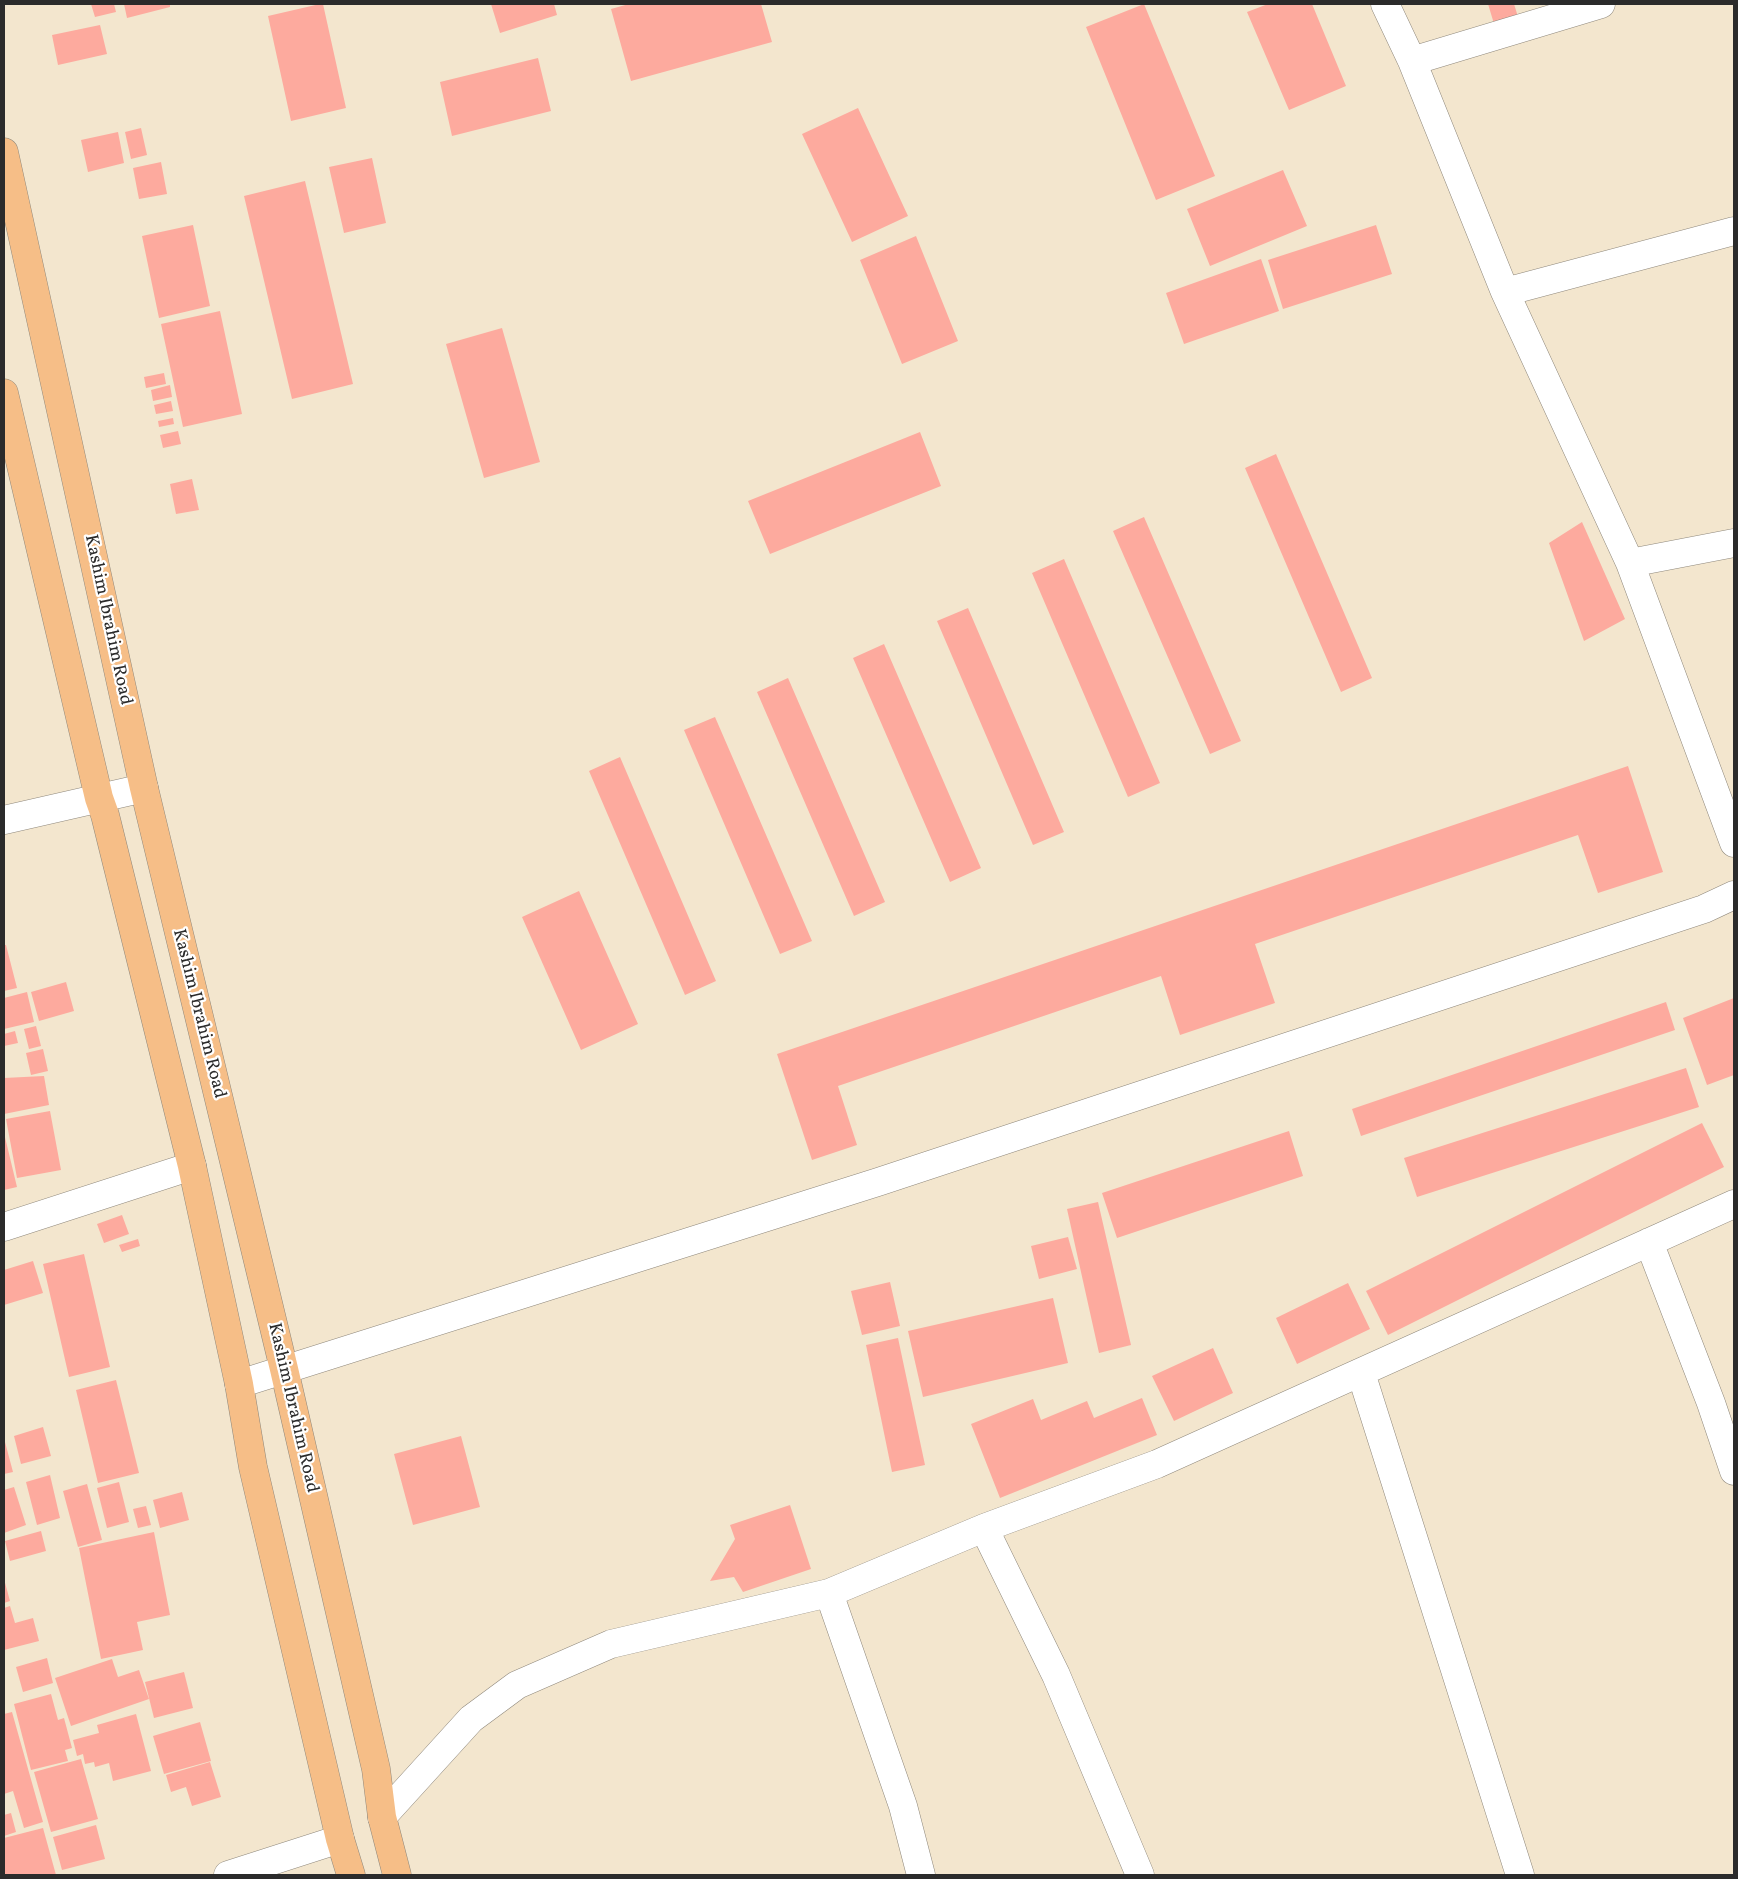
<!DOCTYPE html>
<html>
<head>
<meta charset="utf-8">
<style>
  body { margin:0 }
  #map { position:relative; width:1738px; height:1879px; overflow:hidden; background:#f3e6ce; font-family:Vollkorn,serif }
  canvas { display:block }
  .frame { position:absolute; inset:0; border:5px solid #2b2b2b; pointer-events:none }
</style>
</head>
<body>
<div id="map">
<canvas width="1738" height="1879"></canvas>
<div class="frame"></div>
</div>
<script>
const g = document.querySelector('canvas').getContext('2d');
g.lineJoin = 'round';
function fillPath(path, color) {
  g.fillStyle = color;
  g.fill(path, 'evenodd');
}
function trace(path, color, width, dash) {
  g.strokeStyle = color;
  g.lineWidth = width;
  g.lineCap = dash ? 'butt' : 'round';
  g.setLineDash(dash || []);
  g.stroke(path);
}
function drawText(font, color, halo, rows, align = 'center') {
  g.font = font + ' Vollkorn,serif';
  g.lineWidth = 4.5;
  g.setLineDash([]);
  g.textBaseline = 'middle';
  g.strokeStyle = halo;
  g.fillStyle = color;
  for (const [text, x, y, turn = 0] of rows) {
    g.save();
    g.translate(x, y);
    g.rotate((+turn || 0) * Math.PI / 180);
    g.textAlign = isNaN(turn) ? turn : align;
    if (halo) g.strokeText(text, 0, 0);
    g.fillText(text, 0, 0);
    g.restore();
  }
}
fillPath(new Path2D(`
  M 91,4 L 114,4 L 116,12 L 95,17 Z
  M 124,4 L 170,4 L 170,7 L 127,18 Z
  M 320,4 L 323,4 L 346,108 L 291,121 L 268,16 Z
  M 491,4 L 554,4 L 557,15 L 500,33 Z
  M 629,4 L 761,4 L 772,42 L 631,81 L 611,9 Z
  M 1144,4 L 1215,176 L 1156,200 L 1086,27 Z
  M 1268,4 L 1312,4 L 1346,86 L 1289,110 L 1247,12 Z
  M 1488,4 L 1514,4 L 1519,20 L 1495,27 Z
  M 100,25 L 107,54 L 58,65 L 52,35 Z
  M 538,58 L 551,111 L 452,136 L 440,82 Z
  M 858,108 L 908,216 L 852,242 L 802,134 Z
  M 141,128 L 147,155 L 131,159 L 125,132 Z
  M 118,132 L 124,163 L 88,172 L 81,140 Z
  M 372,158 L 386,223 L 344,233 L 329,167 Z
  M 161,162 L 167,194 L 139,199 L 133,168 Z
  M 1283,170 L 1307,226 L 1210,266 L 1187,209 Z
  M 305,181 L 353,384 L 292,399 L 244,196 Z
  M 193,225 L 210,306 L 159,318 L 142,236 Z
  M 1376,225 L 1392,274 L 1283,309 L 1268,260 Z
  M 916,236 L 958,341 L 902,364 L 860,260 Z
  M 1261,259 L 1279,311 L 1184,344 L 1166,293 Z
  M 220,311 L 242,414 L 183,427 L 161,324 Z
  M 502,328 L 540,462 L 484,478 L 446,344 Z
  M 164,373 L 166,384 L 146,388 L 144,377 Z
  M 170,385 L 172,397 L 153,401 L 151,390 Z
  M 171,401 L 173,411 L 156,414 L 154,405 Z
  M 173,418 L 174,424 L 159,427 L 158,421 Z
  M 178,431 L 181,444 L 163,448 L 160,435 Z
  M 920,432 L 941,486 L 770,554 L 748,501 Z
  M 1276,454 L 1372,678 L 1341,692 L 1245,468 Z
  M 192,479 L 199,510 L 176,514 L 170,484 Z
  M 1144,517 L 1241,741 L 1210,754 L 1113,531 Z
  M 1582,522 L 1625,619 L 1584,641 L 1549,543 Z
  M 1064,559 L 1160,783 L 1128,797 L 1032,573 Z
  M 968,608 L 1064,832 L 1033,845 L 937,621 Z
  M 884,644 L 981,868 L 950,882 L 853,658 Z
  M 788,678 L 885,902 L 854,916 L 757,692 Z
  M 715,717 L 812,941 L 780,954 L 684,730 Z
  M 620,757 L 716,981 L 685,995 L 589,771 Z
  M 1628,766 L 1663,872 L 1598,893 L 1578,835 L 1255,944 L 1275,1003 L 1180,1035 L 1161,976 L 838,1086 L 857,1145 L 812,1160 L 777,1054 Z
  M 579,891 L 638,1024 L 581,1050 L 522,917 Z
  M 4,945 L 6,945 L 17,988 L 4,991 Z
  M 66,982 L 74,1011 L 39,1021 L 31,992 Z
  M 27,992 L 34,1022 L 4,1029 L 4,998 Z
  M 1734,998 L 1734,1075 L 1707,1085 L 1683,1018 Z
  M 1666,1002 L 1675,1030 L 1361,1136 L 1352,1109 Z
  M 36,1026 L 41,1046 L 29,1049 L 24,1029 Z
  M 15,1031 L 18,1043 L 4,1046 L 4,1034 Z
  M 43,1049 L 48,1071 L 31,1075 L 26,1053 Z
  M 1686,1068 L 1699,1107 L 1417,1197 L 1404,1158 Z
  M 44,1076 L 49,1105 L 4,1114 L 4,1078 Z
  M 50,1111 L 61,1170 L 17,1178 L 6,1119 Z
  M 1702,1123 L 1724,1167 L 1388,1335 L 1366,1291 Z
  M 1289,1131 L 1303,1176 L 1117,1238 L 1102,1193 Z
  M 4,1133 L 17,1187 L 4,1190 Z
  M 1098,1202 L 1131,1345 L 1099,1353 L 1067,1209 Z
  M 122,1215 L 129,1234 L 104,1243 L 97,1224 Z
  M 1068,1237 L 1077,1269 L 1039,1279 L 1031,1246 Z
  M 138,1239 L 140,1246 L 122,1252 L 119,1245 Z
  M 84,1254 L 110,1367 L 69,1377 L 43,1264 Z
  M 33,1261 L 43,1293 L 4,1305 L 4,1270 Z
  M 890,1282 L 900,1326 L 862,1335 L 851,1291 Z
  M 1348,1283 L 1370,1329 L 1297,1364 L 1276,1318 Z
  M 1053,1298 L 1068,1363 L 923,1397 L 908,1331 Z
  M 898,1338 L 925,1465 L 892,1472 L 866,1345 Z
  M 1213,1348 L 1233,1393 L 1174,1421 L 1152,1376 Z
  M 116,1380 L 139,1473 L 98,1483 L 76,1390 Z
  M 1142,1398 L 1157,1435 L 1000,1498 L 971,1424 L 1033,1399 L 1041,1420 L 1087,1401 L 1094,1418 Z
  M 43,1427 L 51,1456 L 21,1464 L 14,1436 Z
  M 461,1436 L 480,1507 L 413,1525 L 394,1454 Z
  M 5,1442 L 13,1472 L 4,1474 L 4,1443 Z
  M 50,1475 L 60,1518 L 37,1525 L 26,1482 Z
  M 119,1482 L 129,1522 L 107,1528 L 97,1488 Z
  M 87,1484 L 102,1540 L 78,1547 L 63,1491 Z
  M 14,1487 L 26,1525 L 4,1533 L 4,1490 Z
  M 182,1492 L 189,1520 L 160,1528 L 153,1500 Z
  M 790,1505 L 811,1569 L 743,1592 L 734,1577 L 710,1581 L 735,1539 L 730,1525 Z
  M 146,1506 L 151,1525 L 138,1528 L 133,1509 Z
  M 41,1531 L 46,1551 L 10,1561 L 5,1541 Z
  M 154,1532 L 170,1615 L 137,1622 L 143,1650 L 101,1659 L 79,1548 Z
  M 4,1579 L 10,1601 L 4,1603 Z
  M 10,1606 L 15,1623 L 33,1618 L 39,1641 L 4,1650 L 4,1608 Z
  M 47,1658 L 53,1683 L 23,1692 L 16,1667 Z
  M 112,1659 L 118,1677 L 139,1670 L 149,1699 L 71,1726 L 55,1678 Z
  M 184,1672 L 193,1708 L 154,1718 L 145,1682 Z
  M 51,1694 L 58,1720 L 64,1718 L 72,1748 L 65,1750 L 68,1761 L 31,1770 L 14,1704 Z
  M 12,1712 L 43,1822 L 24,1828 L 13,1791 L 4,1794 L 4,1714 Z
  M 136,1714 L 151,1771 L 113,1781 L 109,1763 L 95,1767 L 94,1762 L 85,1764 L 83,1754 L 77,1756 L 73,1740 L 99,1733 L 97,1725 Z
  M 200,1722 L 211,1761 L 164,1774 L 153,1736 Z
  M 81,1759 L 98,1819 L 51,1832 L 34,1772 Z
  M 210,1762 L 221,1797 L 192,1806 L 186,1787 L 171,1792 L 166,1775 Z
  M 11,1813 L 16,1832 L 4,1836 L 4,1815 Z
  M 96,1825 L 105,1859 L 62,1870 L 53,1837 Z
  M 43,1828 L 56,1875 L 4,1875 L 4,1838 Z`), '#fdaa9e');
const minor = new Path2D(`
  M 1385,4 L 1412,61 L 1505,292 L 1630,563 L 1734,843
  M 1412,61 L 1601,4
  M 1505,292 L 1734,231
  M 1630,563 L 1734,543
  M 4,820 L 144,788
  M 4,1227 L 192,1166
  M 1649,1242 L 1711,1403 L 1734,1471
  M 1361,1373 L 1520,1875
  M 239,1384 L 878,1182 L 1704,909 L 1734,895
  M 984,1528 L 1056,1675 L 1140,1875
  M 829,1593 L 903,1806 L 921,1875
  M 382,1817 L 471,1719 L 517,1685 L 611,1644 L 829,1593 L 984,1528 L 1157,1464 L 1734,1204
  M 228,1875 L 340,1839`);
const trunk = new Path2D(`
  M 4,152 L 144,788 L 284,1369 L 376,1769 L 382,1817 L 397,1875
  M 4,393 L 99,798 L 105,815 L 192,1166 L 239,1384 L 253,1467 L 340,1839 L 351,1875`);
trace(minor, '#8f887c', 29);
trace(trunk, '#8f887c', 29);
trace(minor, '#fff', 28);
trace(trunk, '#f6be87', 28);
drawText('18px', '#2b2b2b', '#fff', [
  ["Kashim Ibrahim Road",107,620,78],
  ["Kashim Ibrahim Road",198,1014,76],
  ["Kashim Ibrahim Road",292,1408,77]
]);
</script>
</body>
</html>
